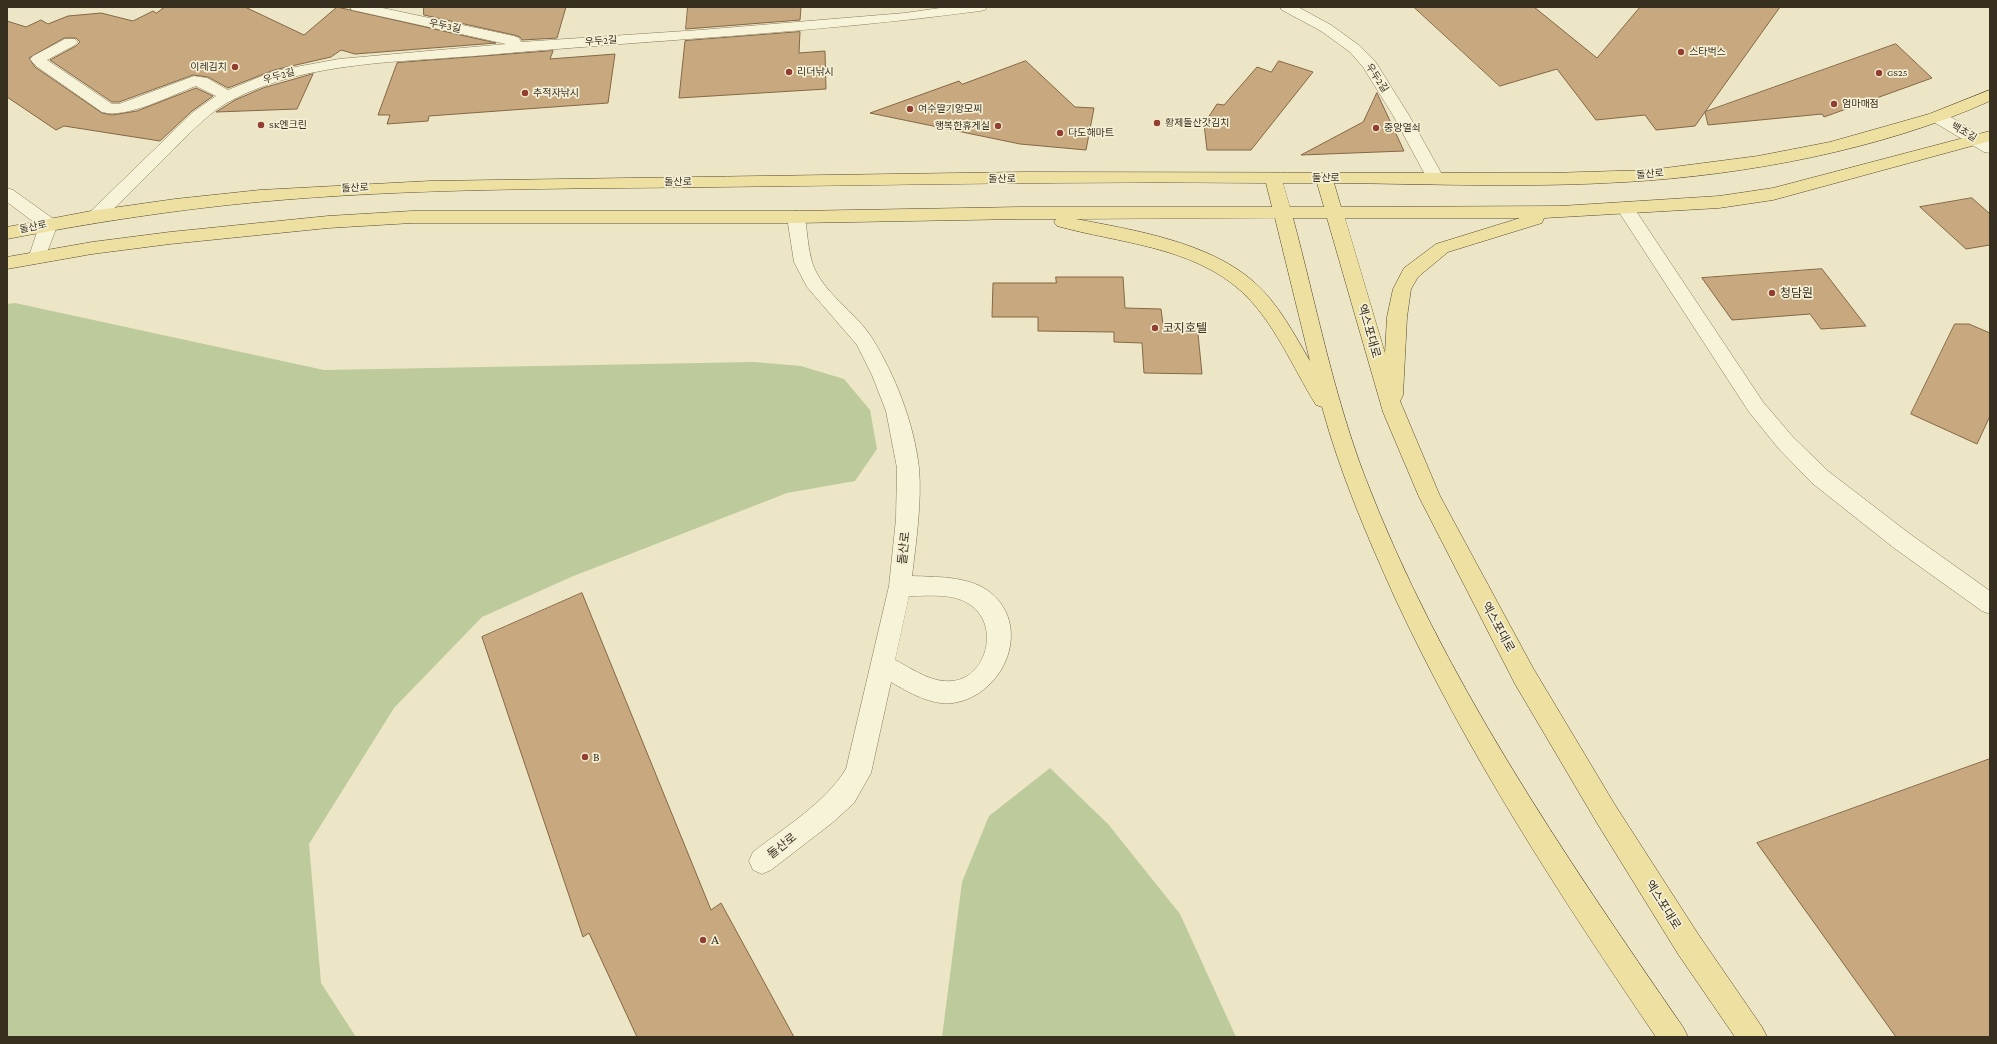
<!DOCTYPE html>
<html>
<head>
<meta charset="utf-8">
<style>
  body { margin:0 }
  #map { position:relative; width:1997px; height:1044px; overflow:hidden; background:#ece6c6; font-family:"Crimson Pro",serif }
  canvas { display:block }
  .frame { position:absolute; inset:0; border:8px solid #372f20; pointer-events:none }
</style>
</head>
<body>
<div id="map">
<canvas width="1997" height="1044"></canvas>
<div class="frame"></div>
</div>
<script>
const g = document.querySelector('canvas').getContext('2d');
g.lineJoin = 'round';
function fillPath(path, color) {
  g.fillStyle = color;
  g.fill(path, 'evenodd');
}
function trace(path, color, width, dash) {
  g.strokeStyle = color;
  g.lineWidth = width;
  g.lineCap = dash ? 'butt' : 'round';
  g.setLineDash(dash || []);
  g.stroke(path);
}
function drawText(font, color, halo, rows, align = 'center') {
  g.font = font + ' "Crimson Pro","Noto Sans KR",serif';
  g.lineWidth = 3.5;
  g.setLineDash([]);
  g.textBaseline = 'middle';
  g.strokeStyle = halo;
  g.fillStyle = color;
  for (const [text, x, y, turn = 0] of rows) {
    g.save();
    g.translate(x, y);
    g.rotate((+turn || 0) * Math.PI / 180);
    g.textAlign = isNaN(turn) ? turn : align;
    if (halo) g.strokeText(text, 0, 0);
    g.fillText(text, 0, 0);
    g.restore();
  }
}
fillPath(new Path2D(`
  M 15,303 L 324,370 L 754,362 L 801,366 L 844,379 L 870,410 L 877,449 L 855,481 L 787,493 L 571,577 L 482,617 L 394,708 L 309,844 L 321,983 L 356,1037 L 7,1037 L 7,304 Z
  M 1050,768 L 1108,824 L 1180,914 L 1236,1037 L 942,1037 L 962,882 L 989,816 Z`), '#bdca9b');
const building = new Path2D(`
  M 165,7 L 245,7 L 304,35 L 337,7 L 496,43 L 355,54 L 341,50 L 331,57 L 274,70 L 228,88 L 208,77 L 193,75 L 119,102 L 112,102 L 50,60 L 76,46 L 80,42 L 76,38 L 64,38 L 29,58 L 35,67 L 102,113 L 112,115 L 137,111 L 196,88 L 213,96 L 192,111 L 160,141 L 64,126 L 56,130 L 7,97 L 7,21 L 26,27 L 41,20 L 48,24 L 68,16 L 101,13 L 133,21 L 153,11 L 156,13 Z
  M 424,7 L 566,7 L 557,38 L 522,40 L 520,37 L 514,35 L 424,15 Z
  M 688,7 L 801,7 L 800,20 L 686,29 Z
  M 1414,7 L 1534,7 L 1597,58 L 1640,7 L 1780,7 L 1695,126 L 1656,130 L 1645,115 L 1596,120 L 1557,69 L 1500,86 Z
  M 800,32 L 799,53 L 825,51 L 826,89 L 679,98 L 685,41 Z
  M 1896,44 L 1932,78 L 1824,117 L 1822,114 L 1708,125 L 1705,112 Z
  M 553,51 L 550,59 L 615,54 L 608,103 L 429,116 L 428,121 L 387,124 L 390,115 L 378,115 L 397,63 Z
  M 1026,61 L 1075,107 L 1094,108 L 1086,150 L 1020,144 L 870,113 L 959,81 L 962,84 Z
  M 1279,61 L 1313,72 L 1251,150 L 1207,150 L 1204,124 L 1217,104 L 1224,105 L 1257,67 L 1271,72 Z
  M 313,74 L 297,109 L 216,112 L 235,100 L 263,88 Z
  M 1377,93 L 1404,151 L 1301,155 L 1363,122 Z
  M 1972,198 L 1990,214 L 1990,245 L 1966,249 L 1920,207 Z
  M 1822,269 L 1866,326 L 1821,329 L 1810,314 L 1732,320 L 1702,278 Z
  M 1056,277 L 1123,277 L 1125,308 L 1161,309 L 1163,324 L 1197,324 L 1202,374 L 1144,373 L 1142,343 L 1114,342 L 1114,332 L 1038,331 L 1038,317 L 992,317 L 993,283 L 1056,283 Z
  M 1955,324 L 1969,324 L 1990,333 L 1990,416 L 1977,444 L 1911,414 Z
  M 582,593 L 711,910 L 721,903 L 794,1037 L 637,1037 L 589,933 L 583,937 L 482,637 Z
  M 1990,759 L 1990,1037 L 1896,1037 L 1757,843 Z`);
fillPath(building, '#c8a87e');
trace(building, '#846744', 1);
const minor = new Path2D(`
  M 350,7 L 378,7 L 514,36 L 519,38 L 521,42 L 700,30 L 905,13 L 947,7 L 987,7 L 985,10 L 980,11 C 816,33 651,40 486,55 C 404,62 308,61 234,99 C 210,111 192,131 173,150 C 150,173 127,196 103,219 L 97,221 L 91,219 L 88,215 L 91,211 L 193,112 L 216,96 L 196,86 C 172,95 127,119 102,112 L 36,66 L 30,59 L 33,56 L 65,39 L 75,39 L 78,42 L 75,45 L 47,60 L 112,104 L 119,104 L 194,76 L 207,78 L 228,90 L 274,71 L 339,59 L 506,44 L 357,11 L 352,10 Z
  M 1280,7 L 1298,7 L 1331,25 L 1360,46 L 1375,61 L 1410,117 L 1444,178 L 1441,182 L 1435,183 L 1429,182 L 1394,117 L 1363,67 L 1350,52 L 1321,31 L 1282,10 Z
  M 1938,112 L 1944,113 L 1990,141 L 1990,153 L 1984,152 L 1932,121 L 1930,117 L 1932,113 Z
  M 7,188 L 13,190 L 55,220 L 58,224 L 44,260 L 38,262 L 32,260 L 29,256 L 39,226 L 7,202 Z
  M 1626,203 L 1632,205 L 1763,402 L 1793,437 L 1828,471 L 1910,534 L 1990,591 L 1990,614 L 1982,611 L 1894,548 L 1812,483 L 1779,449 L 1749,412 L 1617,209 L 1620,205 Z
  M 796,211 L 802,213 L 805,217 C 807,231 808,248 812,262 C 822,293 855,311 872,338 C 895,375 914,423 919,468 C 922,501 916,543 912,576 C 936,577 966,576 987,590 C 1034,623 1006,695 953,703 C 932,706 908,692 891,682 L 871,773 L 854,803 L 832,823 L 771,870 L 762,874 L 753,870 L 749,861 L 753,852 C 785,827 824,804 846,769 L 889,586 L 896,519 L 897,468 L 886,411 L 872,375 L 857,345 L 807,287 L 794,262 L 787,217 L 790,213 ZM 909,596 C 928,596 953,593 969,604 C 1001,624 987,678 952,681 C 931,683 913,669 895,660 Z`);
const major = new Path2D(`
  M 1990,90 L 1990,101 C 1881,150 1745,175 1626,182 C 1529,188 1431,184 1334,183 L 1341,207 L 1561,206 L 1719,196 L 1773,188 L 1990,131 L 1990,141 L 1773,200 L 1719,208 L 1544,218 L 1542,223 L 1448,252 L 1418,277 L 1411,289 L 1407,317 L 1403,395 L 1400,401 L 1440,496 L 1533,668 L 1615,805 L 1698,934 L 1762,1027 L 1767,1037 L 1735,1037 L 1678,954 L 1597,823 L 1515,684 L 1419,497 L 1383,412 L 1327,218 L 1293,218 C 1316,304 1333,393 1365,477 C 1441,675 1563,853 1683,1027 L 1688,1037 L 1656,1037 C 1560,896 1467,753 1395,598 C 1367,536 1340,473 1322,407 L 1316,405 C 1293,368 1274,321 1241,291 C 1191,246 1118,243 1057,226 L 1054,222 L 1056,219 L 1021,219 L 796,223 L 412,223 L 328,228 L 170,244 L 92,254 L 7,269 L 7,257 L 92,242 L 170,232 L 328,216 L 412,211 L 796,211 L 1021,207 L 1272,207 L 1266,183 C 1082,181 898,185 714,187 C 562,189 409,188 258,202 C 173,210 90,223 7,239 L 7,227 L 91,211 L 175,199 L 260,190 L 430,181 L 1025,172 L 1550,173 L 1650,170 L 1758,156 L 1830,142 L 1929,114 ZM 1283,183 L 1317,183 L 1324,207 L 1290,207 ZM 1275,218 L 1310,361 C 1294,334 1278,303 1254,282 C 1209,242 1134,230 1076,219 ZM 1345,218 L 1520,218 L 1436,244 L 1404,268 L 1393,289 L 1387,317 L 1385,353 Z`);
trace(minor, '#86795d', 1);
trace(major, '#554731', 1);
fillPath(minor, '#f7f3d9');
fillPath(major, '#ede0a0');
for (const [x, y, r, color] of [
  [1681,52,4,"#923e30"],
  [235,67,4,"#923e30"],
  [789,72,4,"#923e30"],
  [1879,73,4,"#923e30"],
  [525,93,4,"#923e30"],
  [1834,104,4,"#923e30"],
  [910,109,4,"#923e30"],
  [1157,123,4,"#923e30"],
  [261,125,4,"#923e30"],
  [998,126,4,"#923e30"],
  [1376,128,4,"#923e30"],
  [1060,133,4,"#923e30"],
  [1772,293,4,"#923e30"],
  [1155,328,4,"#923e30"],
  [585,757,4,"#923e30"],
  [703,940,4,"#923e30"]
]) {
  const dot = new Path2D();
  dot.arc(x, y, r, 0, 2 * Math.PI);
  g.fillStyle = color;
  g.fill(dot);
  trace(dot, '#f4efd5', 1.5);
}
drawText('10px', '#372f20', '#f4efd5', [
  ["우두3길",445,26,12],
  ["우두2길",601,41,-4],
  ["우두2길",279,76,-16],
  ["우두2길",1377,78,56],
  ["백초길",1964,132,30],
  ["돌산로",1650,174,-5],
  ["돌산로",1326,178],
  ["돌산로",1002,179,-1],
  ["돌산로",678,182,-1],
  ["돌산로",355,188,-3],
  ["돌산로",33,227,-12]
]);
drawText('10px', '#372f20', '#f4efd5', [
  ["스타벅스",1689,52],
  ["이레김치",227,67,"right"],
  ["리더낚시",797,72],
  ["GS25",1887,73],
  ["추적자낚시",533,93],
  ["엄마매점",1842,104],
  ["여수딸기앙모찌",918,109],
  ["황제돌산갓김치",1165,123],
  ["SK엔크린",269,125],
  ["행복한휴게실",990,126,"right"],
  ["중앙열쇠",1384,128],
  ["다도해마트",1068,133]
], 'left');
drawText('12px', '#372f20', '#f4efd5', [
  ["청담원",1780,293],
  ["코지호텔",1163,328],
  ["B",593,757]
], 'left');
drawText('12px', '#372f20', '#f4efd5', [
  ["엑스포대로",1369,331,74],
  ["돌산로",904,548,-84],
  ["엑스포대로",1498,627,61],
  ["돌산로",782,846,-38],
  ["엑스포대로",1663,905,58]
]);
drawText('14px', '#372f20', '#f4efd5', [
  ["A",711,940]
], 'left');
</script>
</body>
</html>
